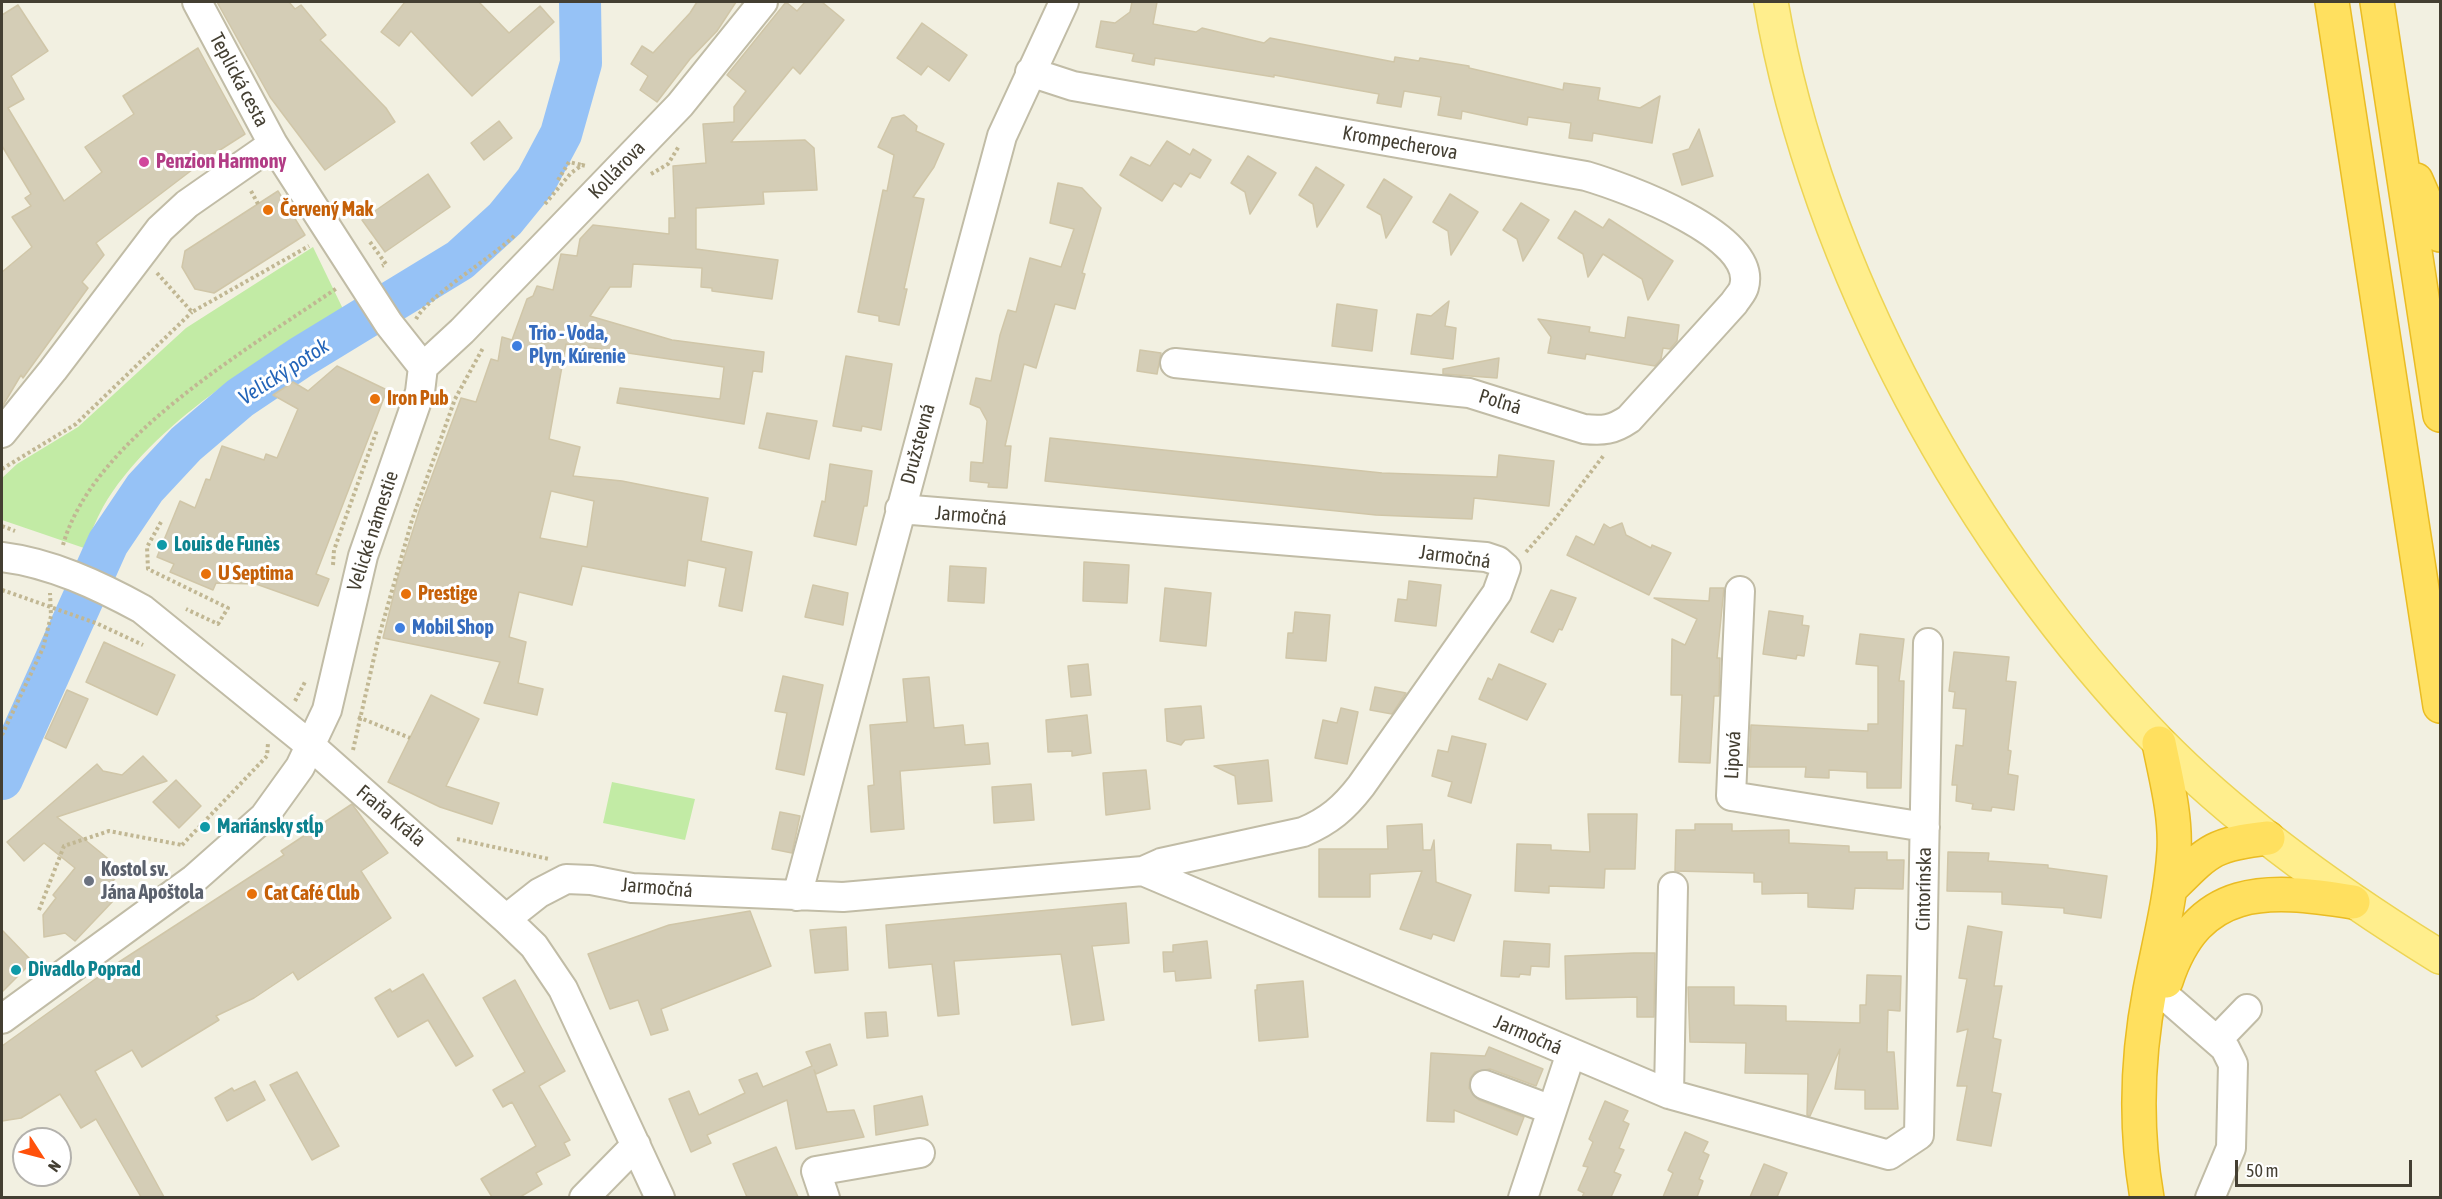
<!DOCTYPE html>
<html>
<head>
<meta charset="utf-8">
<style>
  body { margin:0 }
  #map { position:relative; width:2442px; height:1199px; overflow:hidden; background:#f2f0e1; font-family:"Asap Condensed",sans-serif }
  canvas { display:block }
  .frame { position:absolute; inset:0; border:3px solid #443f32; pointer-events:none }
  .north { position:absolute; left:12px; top:1127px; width:60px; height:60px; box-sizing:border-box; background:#fff; border:2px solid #b4b2ad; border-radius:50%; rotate:126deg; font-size:16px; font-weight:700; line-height:24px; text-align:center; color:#443f32 }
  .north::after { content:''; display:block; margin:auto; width:21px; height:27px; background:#ff510b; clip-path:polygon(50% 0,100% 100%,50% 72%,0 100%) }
  .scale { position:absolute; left:2235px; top:1160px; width:177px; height:27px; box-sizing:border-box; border:3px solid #443f32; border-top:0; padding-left:8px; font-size:18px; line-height:21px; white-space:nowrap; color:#443f32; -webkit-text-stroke:4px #fff; paint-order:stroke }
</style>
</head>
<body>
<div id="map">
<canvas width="2442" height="1199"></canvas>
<div class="frame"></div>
<div class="north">N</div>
<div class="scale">50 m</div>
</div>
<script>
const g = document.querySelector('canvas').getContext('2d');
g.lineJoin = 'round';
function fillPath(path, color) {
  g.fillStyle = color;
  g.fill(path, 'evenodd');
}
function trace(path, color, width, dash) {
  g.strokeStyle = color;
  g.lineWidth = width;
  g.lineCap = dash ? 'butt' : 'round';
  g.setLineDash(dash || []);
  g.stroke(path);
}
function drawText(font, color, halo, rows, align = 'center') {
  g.font = font + ' "Asap Condensed",sans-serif';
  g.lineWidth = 6;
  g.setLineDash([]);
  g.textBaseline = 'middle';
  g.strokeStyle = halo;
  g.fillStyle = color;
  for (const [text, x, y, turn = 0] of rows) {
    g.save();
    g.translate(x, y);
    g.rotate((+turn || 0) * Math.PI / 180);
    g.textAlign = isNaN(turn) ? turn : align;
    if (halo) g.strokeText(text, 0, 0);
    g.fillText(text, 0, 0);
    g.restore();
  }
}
fillPath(new Path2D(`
  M 313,247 L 343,309 C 262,358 152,423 103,507 C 96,520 90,535 84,548 L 2,520 L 2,478 L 17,464 L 78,427 L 186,328 Z
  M 612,782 L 695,799 L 685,840 L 603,823 Z`), '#c2eba5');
trace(new Path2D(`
  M 2,779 L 108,543 L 145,488 L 186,444 L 240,398 L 301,357 L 460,260 L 505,219 L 536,181 L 561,134 L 581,63 L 580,2`), '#96c2f6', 42);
const building = new Path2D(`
  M 217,2 L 289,2 L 295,9 L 301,5 L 326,35 L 320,40 L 386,108 L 395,122 L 325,170 L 270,97 Z
  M 405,2 L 479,2 L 509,33 L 540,6 L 554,22 L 472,96 L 411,31 L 399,46 L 381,32 Z
  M 697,2 L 736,2 L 717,31 L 690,59 L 657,102 L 640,90 L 648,76 L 631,64 L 642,46 L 653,53 L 690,13 Z
  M 786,2 L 797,11 L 805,2 L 822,2 L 844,20 L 800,74 L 793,67 L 731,142 L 805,140 L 814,148 L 817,190 L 763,192 L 764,204 L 696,208 L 696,249 L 778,260 L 772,299 L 712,291 L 712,288 L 701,287 L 702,268 L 633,264 L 631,287 L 610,287 L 590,316 L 672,340 L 764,352 L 762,372 L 753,371 L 744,424 L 617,403 L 620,388 L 720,399 L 724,367 L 566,344 L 549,439 L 580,447 L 573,476 L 622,481 L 708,498 L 701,541 L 752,552 L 742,611 L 719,606 L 726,568 L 688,560 L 685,586 L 582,566 L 572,605 L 519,592 L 509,637 L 526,642 L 518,683 L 543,689 L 537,715 L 484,703 L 500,662 L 383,638 L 398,577 L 420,508 L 461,398 L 476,402 L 491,359 L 498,361 L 502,337 L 512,340 L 527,299 L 533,296 L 537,286 L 553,290 L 561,254 L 577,256 L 580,239 L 593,225 L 669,234 L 669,218 L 675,218 L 673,166 L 706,163 L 703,124 L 734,122 L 734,107 L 746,91 L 727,75 ZM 551,491 L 594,501 L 587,547 L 540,538 Z
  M 1132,2 L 1157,2 L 1153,24 L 1196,32 L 1202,28 L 1264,43 L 1270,38 L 1394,62 L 1395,57 L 1419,61 L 1420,58 L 1469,66 L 1469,68 L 1563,90 L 1564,83 L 1600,88 L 1598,100 L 1640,108 L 1660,96 L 1652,143 L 1593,133 L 1592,141 L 1569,138 L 1571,123 L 1528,117 L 1527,125 L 1462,111 L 1461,119 L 1438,115 L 1441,97 L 1404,91 L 1401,107 L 1377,103 L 1379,94 L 1274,75 L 1274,77 L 1155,58 L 1154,65 L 1132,61 L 1134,54 L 1096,47 L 1101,21 L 1115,23 L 1130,12 Z
  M 18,5 L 48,51 L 11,76 L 24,99 L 8,108 L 64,201 L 102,172 L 85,147 L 134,114 L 123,96 L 198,48 L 245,134 L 209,157 L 96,243 L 104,255 L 82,282 L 88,288 L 23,378 L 21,375 L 2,407 L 2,272 L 32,247 L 12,217 L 31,206 L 25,198 L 31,194 L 2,146 L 2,15 Z
  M 922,23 L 967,55 L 949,81 L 928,66 L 921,75 L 897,58 Z
  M 904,115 L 917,126 L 916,131 L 944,144 L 934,167 L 913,197 L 924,199 L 904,289 L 907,289 L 899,325 L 879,321 L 879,316 L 858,312 L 883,190 L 887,191 L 894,155 L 878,147 L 892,118 Z
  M 499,121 L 512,138 L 484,160 L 471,143 Z
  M 1699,129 L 1713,176 L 1682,185 L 1673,154 L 1689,149 Z
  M 1167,141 L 1190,155 L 1193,149 L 1211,160 L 1200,178 L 1190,173 L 1181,187 L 1174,183 L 1162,201 L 1120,175 L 1131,157 L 1150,166 Z
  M 1248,156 L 1276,173 L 1250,214 L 1245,192 L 1231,183 Z
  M 1316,167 L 1344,185 L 1317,227 L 1313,204 L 1299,195 Z
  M 428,174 L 450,207 L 385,252 L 362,220 Z
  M 1384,179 L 1412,197 L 1386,238 L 1381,215 L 1367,207 Z
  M 1058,183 L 1082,188 L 1101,208 L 1082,273 L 1085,274 L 1075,309 L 1055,304 L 1036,368 L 1024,364 L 1005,446 L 1011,446 L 1007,488 L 988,487 L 989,483 L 970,481 L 971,462 L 983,463 L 987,421 L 980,408 L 970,404 L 976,378 L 991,381 L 1000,335 L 1008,310 L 1016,312 L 1030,258 L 1061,267 L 1074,229 L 1050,223 Z
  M 278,191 L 305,235 L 214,293 L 195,289 L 182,267 L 185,251 Z
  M 1450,194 L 1478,212 L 1451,255 L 1448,231 L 1433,222 Z
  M 1521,203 L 1549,220 L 1523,261 L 1517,239 L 1503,230 Z
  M 1575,211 L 1603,228 L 1609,219 L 1673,261 L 1648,300 L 1642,279 L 1603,254 L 1588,277 L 1583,254 L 1558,238 Z
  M 1449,301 L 1445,326 L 1456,328 L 1453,359 L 1411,354 L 1417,314 L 1431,316 Z
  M 1337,304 L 1377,310 L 1372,351 L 1332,346 Z
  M 1628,317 L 1679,325 L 1677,341 L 1670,349 L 1663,348 L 1661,359 L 1655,366 L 1586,354 L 1585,359 L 1548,353 L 1551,337 L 1538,319 L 1590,327 L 1589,332 L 1625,338 Z
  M 1140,350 L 1161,353 L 1157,374 L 1137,371 Z
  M 846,356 L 892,364 L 881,430 L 862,426 L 861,431 L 833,426 Z
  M 1499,358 L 1497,378 L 1443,374 L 1443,369 Z
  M 337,366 L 387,390 L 316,574 L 329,579 L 318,606 L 256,584 L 216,583 L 213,590 L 170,572 L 174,564 L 157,557 L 180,501 L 195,508 L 206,479 L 210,480 L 222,446 L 264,460 L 266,454 L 277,458 L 298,409 L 273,395 L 293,382 L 308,391 Z
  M 767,413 L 817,421 L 809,459 L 759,448 Z
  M 1050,438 L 1382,473 L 1497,477 L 1499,455 L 1554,461 L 1549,506 L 1474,498 L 1472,519 L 1376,515 L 1045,481 Z
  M 830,464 L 872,471 L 867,506 L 864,506 L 856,545 L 814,536 L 822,501 L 825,502 Z
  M 1622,523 L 1626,535 L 1651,548 L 1652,545 L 1671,553 L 1649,595 L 1567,555 L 1576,536 L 1594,545 L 1604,524 L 1610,528 Z
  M 1084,562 L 1129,565 L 1127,603 L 1083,601 Z
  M 950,566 L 986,568 L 984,603 L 948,601 Z
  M 1409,581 L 1441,585 L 1436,626 L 1395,621 L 1398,599 L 1407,600 Z
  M 813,585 L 848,593 L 843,625 L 805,617 Z
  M 1165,588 L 1211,593 L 1206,646 L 1160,641 Z
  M 1710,588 L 1724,588 L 1717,658 L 1720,658 L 1719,696 L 1714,696 L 1710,763 L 1679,762 L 1682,695 L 1671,695 L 1672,639 L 1685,645 L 1697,619 L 1654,598 L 1709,601 Z
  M 1551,590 L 1576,598 L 1562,630 L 1559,629 L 1553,642 L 1531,632 Z
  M 1769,611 L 1803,616 L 1802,625 L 1809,626 L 1804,656 L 1797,655 L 1796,659 L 1763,654 Z
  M 1295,612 L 1330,615 L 1326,661 L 1286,658 L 1288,633 L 1293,633 Z
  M 1860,634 L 1904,639 L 1899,681 L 1904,681 L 1901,788 L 1867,788 L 1867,772 L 1829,770 L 1829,778 L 1805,777 L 1806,767 L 1749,767 L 1751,725 L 1868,731 L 1868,724 L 1878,724 L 1878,666 L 1856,664 Z
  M 104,642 L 175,675 L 157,715 L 86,682 Z
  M 1954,652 L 2009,657 L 2006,681 L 2016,682 L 2008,750 L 2011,751 L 2008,774 L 2018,776 L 2014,810 L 1992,807 L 1991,811 L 1972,809 L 1973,804 L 1956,801 L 1957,785 L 1952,785 L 1956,745 L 1963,746 L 1966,709 L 1953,708 L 1955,692 L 1949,691 Z
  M 1088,664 L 1091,695 L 1071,697 L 1068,666 Z
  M 1499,664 L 1546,684 L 1527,720 L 1479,699 L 1488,678 L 1492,680 Z
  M 783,676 L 823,685 L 804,775 L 776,769 L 787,713 L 775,711 Z
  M 929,677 L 934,728 L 963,725 L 965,745 L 988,743 L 990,764 L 900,771 L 904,829 L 871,832 L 868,786 L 874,785 L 870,725 L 907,722 L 903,679 Z
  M 1375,687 L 1406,693 L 1392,714 L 1370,710 Z
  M 67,690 L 88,699 L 66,748 L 45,738 Z
  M 431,695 L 479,719 L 446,786 L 499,803 L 492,824 L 440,807 L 388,782 Z
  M 1201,706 L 1204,738 L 1185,740 L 1181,745 L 1167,741 L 1165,709 Z
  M 1341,708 L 1358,712 L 1347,764 L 1315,758 L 1323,720 L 1337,723 Z
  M 1087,715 L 1091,753 L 1072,756 L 1072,751 L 1048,752 L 1046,720 Z
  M 1452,736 L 1486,744 L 1471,803 L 1448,796 L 1452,782 L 1432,776 L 1438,750 L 1448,752 Z
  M 143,756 L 167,781 L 57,817 L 122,870 L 104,892 L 114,900 L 75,941 L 65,933 L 44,937 L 43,915 L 56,898 L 53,895 L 75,868 L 44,843 L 24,861 L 7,842 L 97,764 L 103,771 L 122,775 Z
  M 1268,760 L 1272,801 L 1238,804 L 1235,776 L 1214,766 Z
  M 1146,770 L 1150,809 L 1106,815 L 1103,773 Z
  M 176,780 L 201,806 L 179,828 L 153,802 Z
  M 1031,784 L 1034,820 L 994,823 L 992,787 Z
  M 352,804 L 388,853 L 361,871 L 391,918 L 298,980 L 293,972 L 254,998 L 216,1016 L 219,1020 L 142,1067 L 132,1050 L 95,1071 L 164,1197 L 141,1197 L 96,1119 L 81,1128 L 60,1094 L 21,1118 L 2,1121 L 2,1046 L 119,962 L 284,855 L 281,851 Z
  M 780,812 L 800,816 L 792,853 L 772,849 Z
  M 1588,814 L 1637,814 L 1635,869 L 1605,869 L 1604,888 L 1549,886 L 1549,893 L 1515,891 L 1517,844 L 1551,845 L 1551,850 L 1590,852 Z
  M 1422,824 L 1423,850 L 1431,850 L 1434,840 L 1436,882 L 1471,895 L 1454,941 L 1433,934 L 1431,939 L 1400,929 L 1422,871 L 1370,874 L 1370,897 L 1319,897 L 1319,849 L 1388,849 L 1387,826 Z
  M 1695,824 L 1732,824 L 1732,831 L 1789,830 L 1789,843 L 1849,846 L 1849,852 L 1887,852 L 1887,860 L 1904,860 L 1903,889 L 1855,888 L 1853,909 L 1808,907 L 1808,893 L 1762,894 L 1762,882 L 1754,882 L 1754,873 L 1675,871 L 1676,830 L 1695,830 Z
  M 1948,852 L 1989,853 L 1988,861 L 2048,865 L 2048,868 L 2107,876 L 2101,918 L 2064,913 L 2064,908 L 2002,904 L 2002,892 L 1947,891 Z
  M 1126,903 L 1129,943 L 1092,946 L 1104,1020 L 1072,1025 L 1061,954 L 954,961 L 959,1014 L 938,1016 L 932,964 L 889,968 L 886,925 Z
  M 750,911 L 771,966 L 661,1009 L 668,1030 L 651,1035 L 638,1000 L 610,1009 L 588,954 L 669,925 Z
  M 1968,926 L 2002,932 L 1994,986 L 2002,986 L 1993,1038 L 2001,1040 L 1992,1092 L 2001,1094 L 1991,1146 L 1957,1140 L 1967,1086 L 1957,1086 L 1968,1029 L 1957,1032 L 1967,979 L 1959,978 Z
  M 846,927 L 848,970 L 815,973 L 810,930 Z
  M 2,930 L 29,958 L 29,965 L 2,992 Z
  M 1207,941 L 1211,978 L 1176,981 L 1175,971 L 1164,972 L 1163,952 L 1173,952 L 1173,945 Z
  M 1504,941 L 1550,944 L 1549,967 L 1531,966 L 1530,975 L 1520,974 L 1519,977 L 1501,976 Z
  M 1634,953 L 1655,953 L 1654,1017 L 1637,1017 L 1637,997 L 1566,999 L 1565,956 Z
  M 423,974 L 473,1056 L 456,1066 L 428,1020 L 398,1037 L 375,998 L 390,989 L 392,992 Z
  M 1867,975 L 1901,976 L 1900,1011 L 1888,1010 L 1887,1052 L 1894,1052 L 1898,1109 L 1865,1109 L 1865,1090 L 1835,1089 L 1840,1049 L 1810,1116 L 1807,1115 L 1808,1074 L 1745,1073 L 1746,1043 L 1690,1042 L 1688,987 L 1734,987 L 1734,1005 L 1786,1006 L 1786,1021 L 1860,1023 L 1860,1005 L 1866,1005 Z
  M 515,980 L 565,1071 L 539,1086 L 570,1140 L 564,1143 L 570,1155 L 536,1173 L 542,1184 L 520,1197 L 492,1197 L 481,1179 L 536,1146 L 512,1102 L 503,1107 L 493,1090 L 525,1072 L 483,998 Z
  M 1303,981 L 1308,1037 L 1259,1041 L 1255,990 L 1257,990 L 1257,985 Z
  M 886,1012 L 888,1036 L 867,1038 L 865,1013 Z
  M 830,1044 L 837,1065 L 816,1074 L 814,1070 L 827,1112 L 854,1110 L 864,1137 L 796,1149 L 787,1100 L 707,1135 L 711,1143 L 691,1152 L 669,1099 L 689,1091 L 699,1115 L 745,1093 L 739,1080 L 757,1073 L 763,1087 L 812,1066 L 806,1052 Z
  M 1489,1047 L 1543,1069 L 1536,1086 L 1490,1069 L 1475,1072 L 1470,1079 L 1469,1088 L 1479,1100 L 1524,1117 L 1517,1135 L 1454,1110 L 1454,1122 L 1427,1121 L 1431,1053 L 1485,1056 Z
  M 297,1072 L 339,1146 L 312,1160 L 270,1085 Z
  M 255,1081 L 265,1100 L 227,1121 L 215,1098 L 232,1088 L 234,1091 Z
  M 922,1096 L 928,1125 L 876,1135 L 874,1106 Z
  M 1605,1101 L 1628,1111 L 1623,1121 L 1629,1124 L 1619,1148 L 1624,1150 L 1614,1172 L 1621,1175 L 1611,1197 L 1582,1197 L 1584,1193 L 1578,1190 L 1588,1167 L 1583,1166 L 1593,1142 L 1589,1139 Z
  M 1685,1132 L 1708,1142 L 1703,1152 L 1709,1155 L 1699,1179 L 1703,1181 L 1697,1197 L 1663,1197 L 1673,1173 L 1668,1170 Z
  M 776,1147 L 798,1197 L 747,1197 L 733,1164 Z
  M 1764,1164 L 1787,1173 L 1777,1197 L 1750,1197 Z`);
fillPath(building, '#d4cdb6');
trace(building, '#d0c6a8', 1.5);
const minor = new Path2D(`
  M 197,2 L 273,144 L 389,324 L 423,367
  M 1030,72 L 1073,86 L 1586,176 C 1623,187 1759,235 1744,287 C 1743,292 1737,298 1734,303 L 1629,419 C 1613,430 1603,431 1584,429 L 1469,393 L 1175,363
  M 2,433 L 53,370 L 160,229 L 187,204 L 273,144
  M 2,557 C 51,563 98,585 142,609 L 311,746 L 506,919 L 534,946 L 563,989 L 660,1198
  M 1740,591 L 1731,796 L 1925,827
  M 1143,871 L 1669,1094 L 1889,1155 L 1919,1135 L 1928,643
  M 797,896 L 1002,136 L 1064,2
  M 506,919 L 539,893 L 566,879 L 591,880 L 632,888 L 843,897 L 1143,871 L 1161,863 L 1303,832 C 1329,821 1344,808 1361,786 L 1497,593 L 1506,568 L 1498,561 L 1486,557 L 900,509
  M 2162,993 L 2225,1048 L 2233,1064 L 2231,1148 L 2210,1198
  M 2,1019 L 194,879 L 264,817 L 300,767 L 327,710 L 363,556 L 420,392 L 423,367 L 462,331 L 680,105 L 763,2
  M 2217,1040 L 2247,1009
  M 1485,1085 L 1552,1110
  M 1669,1094 L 1673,887
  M 584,1198 L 636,1145
  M 825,1198 L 816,1171 L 920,1153
  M 1523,1198 L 1571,1053`);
const major = new Path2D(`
  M 1771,2 C 1816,266 1971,549 2158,741 C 2238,823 2343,897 2440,957`);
const highway = new Path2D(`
  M 2332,2 L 2440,706
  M 2377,2 L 2440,415
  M 2416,180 L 2440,235
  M 2170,889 C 2208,851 2212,844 2268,838
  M 2166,981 C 2198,884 2266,888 2353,902
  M 2147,1198 C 2135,1129 2137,1058 2150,990 C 2159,943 2171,898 2174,851 C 2176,815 2166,778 2159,743`);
trace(minor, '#c1bca6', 32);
trace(major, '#edd454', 36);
trace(highway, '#eabc23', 36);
trace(new Path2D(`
  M 651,174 L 668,164 L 679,146
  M 558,180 L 569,162 L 582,165
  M 251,191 L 258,204
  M 545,204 L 571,173 L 582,165 L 586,166
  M 370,242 L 386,264 L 382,266
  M 157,273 L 192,312 L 309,246
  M 416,319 C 430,294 491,259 515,235
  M 2,469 L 76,424 L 192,312
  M 161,522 L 147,547 L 148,569 L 228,608 L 218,624 L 186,609
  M 2,526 L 15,531
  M 63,545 C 93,438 250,348 337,288
  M 1526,552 L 1555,519 L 1604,455
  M 333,565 L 334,550 L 377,430
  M 2,590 L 96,623 L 143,645
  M 295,701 L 306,680
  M 358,717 L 410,738
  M 2,735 L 43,648 L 51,616 L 50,593
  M 353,750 L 378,640 L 412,520 L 455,399 L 483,348
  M 457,839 L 549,859
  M 182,845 L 267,756 L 268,743
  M 39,910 L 64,846 L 109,831 L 182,845`), '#c1b793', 4, [3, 3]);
trace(minor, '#fff', 28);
trace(major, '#ffee8d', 33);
trace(highway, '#ffe05f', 33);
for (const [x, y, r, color] of [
  [144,162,6,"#d1479c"],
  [268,210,6,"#e8710a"],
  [517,346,6,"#3f7fe0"],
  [375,399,6,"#e8710a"],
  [162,545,6,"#0f9aa8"],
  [206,574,6,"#e8710a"],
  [406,594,6,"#e8710a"],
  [400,628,6,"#3f7fe0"],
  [205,827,6,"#0f9aa8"],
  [89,881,6,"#6b7280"],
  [252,894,6,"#e8710a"],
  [16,970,6,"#0f9aa8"]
]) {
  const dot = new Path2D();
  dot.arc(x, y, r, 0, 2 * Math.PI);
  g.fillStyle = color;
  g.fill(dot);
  trace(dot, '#fff', 2);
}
drawText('20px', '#443f32', '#fff', [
  ["Teplická cesta",239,80,62],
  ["Krompecherova",1400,143,10],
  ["Kollárova",617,170,-46],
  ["Poľná",1500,402,17],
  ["Družstevná",918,444,-75],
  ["Jarmočná",971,516,5],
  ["Velické námestie",373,531,-72],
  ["Jarmočná",1455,557,8],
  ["Lipová",1733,755,-87],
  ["Fraňa Kráľa",391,816,40],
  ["Jarmočná",657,888,5],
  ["Cintorínska",1924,889,-89],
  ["Jarmočná",1528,1035,23]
]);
drawText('bold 20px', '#b23c85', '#fff', [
  ["Penzion Harmony",156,162]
], 'left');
drawText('bold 20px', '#c56008', '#fff', [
  ["Červený Mak",280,210],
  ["Iron Pub",387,399],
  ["U Septima",218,574],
  ["Prestige",418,594],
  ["Cat Café Club",264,894]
], 'left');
drawText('bold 20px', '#366cbe', '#fff', [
  ["Trio - Voda,",529,334],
  ["Plyn, Kúrenie",529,357],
  ["Mobil Shop",412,628]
], 'left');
drawText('bold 20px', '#0d838f', '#fff', [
  ["Louis de Funès",174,545],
  ["Mariánsky stĺp",217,827],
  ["Divadlo Poprad",28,970]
], 'left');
drawText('bold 20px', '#5b616d', '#fff', [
  ["Kostol sv.",101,870],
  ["Jána Apoštola",101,893]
], 'left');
drawText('italic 21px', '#2364b8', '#fff', [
  ["Velický potok",284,372,-33]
]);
</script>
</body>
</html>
